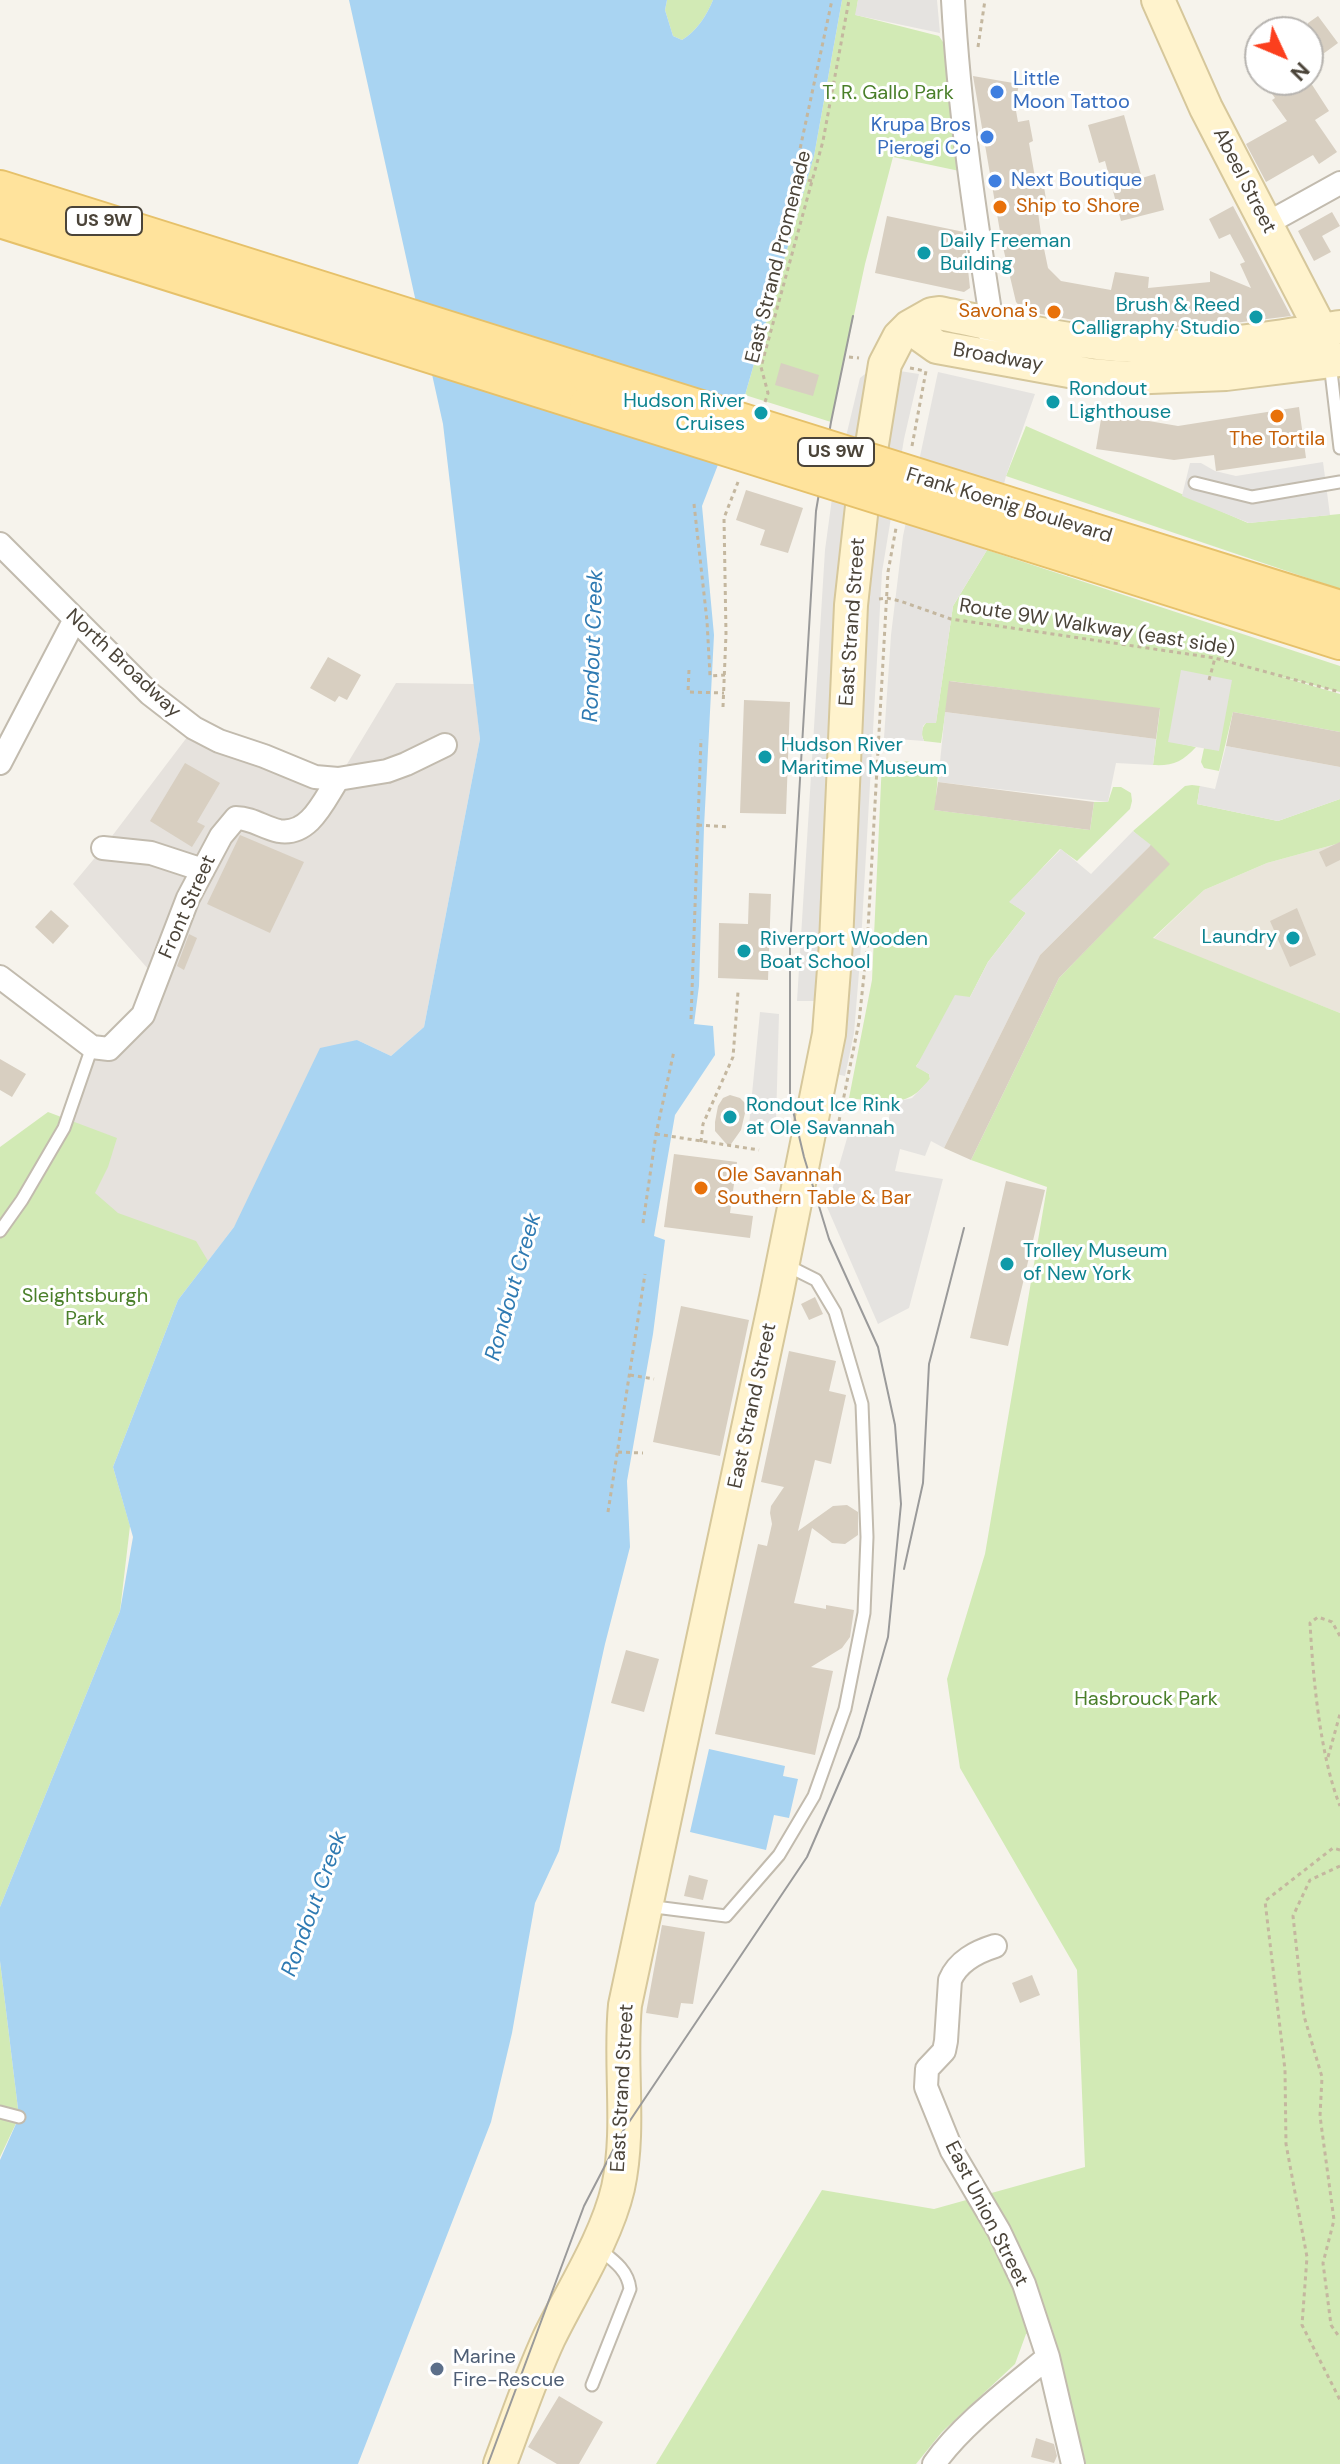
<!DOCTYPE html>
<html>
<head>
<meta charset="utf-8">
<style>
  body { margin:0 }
  #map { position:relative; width:1340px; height:2464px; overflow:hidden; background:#f6f3ec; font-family:"DM Sans",sans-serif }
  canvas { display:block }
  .north { position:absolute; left:1244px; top:16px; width:80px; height:80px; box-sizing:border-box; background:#fff; border:2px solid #b7b4b0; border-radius:50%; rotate:134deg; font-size:22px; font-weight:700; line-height:32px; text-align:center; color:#4b4439 }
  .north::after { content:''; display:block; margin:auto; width:28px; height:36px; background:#fc3f1d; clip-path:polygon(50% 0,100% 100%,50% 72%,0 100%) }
</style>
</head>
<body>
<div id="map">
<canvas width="1340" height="2464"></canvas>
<div class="north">N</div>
</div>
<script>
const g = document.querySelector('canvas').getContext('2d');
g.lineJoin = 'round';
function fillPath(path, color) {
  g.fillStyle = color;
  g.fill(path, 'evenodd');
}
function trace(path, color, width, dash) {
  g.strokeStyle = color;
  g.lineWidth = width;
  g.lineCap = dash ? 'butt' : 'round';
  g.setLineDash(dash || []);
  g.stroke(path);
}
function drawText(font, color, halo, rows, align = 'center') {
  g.font = font + ' "DM Sans",sans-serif';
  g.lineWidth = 6;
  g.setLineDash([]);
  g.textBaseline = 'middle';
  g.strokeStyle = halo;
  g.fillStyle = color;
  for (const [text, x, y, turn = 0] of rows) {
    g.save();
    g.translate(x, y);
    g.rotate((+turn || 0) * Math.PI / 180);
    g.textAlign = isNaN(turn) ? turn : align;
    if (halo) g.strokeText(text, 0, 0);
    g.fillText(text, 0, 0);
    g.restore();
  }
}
fillPath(new Path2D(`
  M 1340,843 L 1340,1013 L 1153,939 L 1204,890 L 1267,863 Z`), '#eae5da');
fillPath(new Path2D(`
  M 396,683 L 474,684 L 480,739 L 424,1027 L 391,1056 L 357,1040 L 234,1227 L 208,1261 L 22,1200 L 64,1128 L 92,1047 L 109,1049 L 157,979 L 73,884 L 103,848 L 194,728 L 338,779 Z`), '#e6e2dd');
fillPath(new Path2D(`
  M 667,0 L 713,0 C 707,15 696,32 682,40 L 673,36 L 665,10 Z
  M 842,0 L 858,0 L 856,15 L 939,36 L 945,45 L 946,66 L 969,173 L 893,157 L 865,264 L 831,422 L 745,395 L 814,156 Z
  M 1026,426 L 1248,523 L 1340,514 L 1340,589 L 1006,476 Z
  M 987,550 L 1340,666 L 1340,692 L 1272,674 L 1340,694 L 1340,732 L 1233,712 L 1219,771 L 1204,768 L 1201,762 L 1204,748 L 1219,750 L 1168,741 L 1196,747 C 1182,762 1173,766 1153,765 L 1160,709 L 950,681 L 941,743 L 924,741 C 921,734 921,729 926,723 L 936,722 L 953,606 Z
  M 882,761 L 939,762 L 935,810 L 1090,830 L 1094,802 L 1108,802 L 1113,787 L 1121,787 L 1131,793 L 1132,801 L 1130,809 L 1077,861 L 1060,849 L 1010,902 L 1026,913 L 988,962 L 970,997 L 916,1066 L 929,1074 L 930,1079 C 907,1110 883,1102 849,1098 L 872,980 Z
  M 1192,785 L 1200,786 L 1197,804 L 1278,821 L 1340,799 L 1340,843 L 1267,863 L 1204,890 L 1153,938 L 1340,1013 L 1340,2464 L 1086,2464 L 1052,2328 L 1026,2334 L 1015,2364 L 942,2432 L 916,2464 L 656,2464 L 822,2190 L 934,2209 L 1085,2167 L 1077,1970 L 960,1768 L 947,1679 L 985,1554 L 1047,1187 L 971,1160 L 1059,978 L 1169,864 L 1133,831 L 1185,786 Z
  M 48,1112 L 117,1138 L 108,1167 L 95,1193 L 118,1213 L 196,1241 L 208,1261 L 178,1300 L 113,1467 L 130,1526 L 120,1611 L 0,1907 L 0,1147 Z
  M 0,1961 L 19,2117 L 0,2157 Z`), '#d2eab5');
fillPath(new Path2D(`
  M 858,0 L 937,0 L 940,33 L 855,15 Z
  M 874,367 L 919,374 L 904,439 L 882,572 L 860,960 L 854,1033 L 845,1076 L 826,1072 L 837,1001 L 797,1001 L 825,550 L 833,491 L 860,378 Z
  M 938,372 L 1035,394 L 1006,476 L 987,550 L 953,606 L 936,723 L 926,723 L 923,726 L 922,736 L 924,741 L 884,738 L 891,635 L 903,536 Z
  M 1323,462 L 1330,515 L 1249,523 L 1182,496 L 1190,463 L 1201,463 L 1215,471 L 1236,476 Z
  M 1181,670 L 1232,680 L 1219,751 L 1168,742 Z
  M 945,712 L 1156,739 L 1153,765 L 1116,763 L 1108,802 L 938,782 Z
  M 1226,746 L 1340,767 L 1340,799 L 1278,821 L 1197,804 L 1200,786 L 1215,789 Z
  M 1133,831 L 1151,845 L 1040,955 L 944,1148 L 931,1141 L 925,1156 L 900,1149 L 895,1171 L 943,1179 L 909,1308 L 878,1324 L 827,1207 L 850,1128 L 887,1136 L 891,1103 L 912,1098 L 930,1079 L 929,1074 L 916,1067 L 955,995 L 970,997 L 988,962 L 1026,913 L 1009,902 L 1061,849 L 1091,874 Z
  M 760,1012 L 779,1014 L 776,1122 L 749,1125 Z`), '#e5e3e0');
fillPath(new Path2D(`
  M 349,0 L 667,0 L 665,10 L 673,36 L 682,40 C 696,32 707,15 713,0 L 842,0 L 814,156 L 745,395 L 702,506 L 714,635 L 704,827 L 699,986 L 694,1024 L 713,1026 L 715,1055 L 675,1115 L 654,1236 L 665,1240 L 653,1334 L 627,1481 L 630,1547 L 605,1644 L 559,1851 L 535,1903 L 512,2033 L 491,2122 L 358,2464 L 0,2464 L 0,2160 L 19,2117 L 0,1961 L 0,1907 L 120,1611 L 133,1537 L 113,1467 L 178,1300 L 234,1227 L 320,1048 L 357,1040 L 391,1056 L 424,1027 L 480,739 L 443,424 Z
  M 709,1749 L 785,1766 L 783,1776 L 798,1779 L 789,1818 L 774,1815 L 766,1850 L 690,1832 Z`), '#a9d4f2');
fillPath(new Path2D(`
  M 1318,16 L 1338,43 L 1308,65 L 1308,23 Z
  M 973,76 L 1019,84 L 1015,105 L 1018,122 L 1029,120 L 1033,141 L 1029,143 L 1036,183 L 1043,181 L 1048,211 L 1038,212 L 1041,234 L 1048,268 L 1061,281 L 1111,290 L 1115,272 L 1149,277 L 1148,288 L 1210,282 L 1210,271 L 1251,288 L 1240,264 L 1245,262 L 1230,234 L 1219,239 L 1209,219 L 1233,206 L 1291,316 L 1210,326 L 1141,328 L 1085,322 L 1024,311 L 1016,302 L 1002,243 Z
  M 1262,80 L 1309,80 L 1329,111 L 1315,120 L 1337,152 L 1319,164 L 1313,155 L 1266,182 L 1246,144 L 1287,121 L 1272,100 L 1275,98 Z
  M 1124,115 L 1142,178 L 1155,174 L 1164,210 L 1121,221 L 1105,161 L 1099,163 L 1088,125 Z
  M 1332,212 L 1340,226 L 1322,236 L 1331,252 L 1314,261 L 1298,231 Z
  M 887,216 L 964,232 L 970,288 L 964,292 L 875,273 Z
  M 781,363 L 819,375 L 813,396 L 775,385 Z
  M 1299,407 L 1306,458 L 1216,471 L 1214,455 L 1174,460 L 1096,449 L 1102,413 L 1178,426 Z
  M 746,490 L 803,508 L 788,553 L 760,545 L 765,530 L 736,520 Z
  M 328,657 L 361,675 L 347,700 L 339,696 L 335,702 L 310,688 Z
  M 949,681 L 1160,708 L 1156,739 L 945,712 Z
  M 744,700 L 790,702 L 786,814 L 740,813 Z
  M 1233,712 L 1340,732 L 1340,767 L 1226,746 Z
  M 185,763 L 220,783 L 197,822 L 205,826 L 192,847 L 150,821 Z
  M 938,782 L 1094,802 L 1090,830 L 934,810 Z
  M 240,835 L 304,862 L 270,933 L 207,904 Z
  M 1340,842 L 1340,860 L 1326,867 L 1319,852 Z
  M 1151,845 L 1170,864 L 1059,978 L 971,1160 L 944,1148 L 1040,955 Z
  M 749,893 L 771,894 L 768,980 L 718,978 L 719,923 L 748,924 Z
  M 1297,908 L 1316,955 L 1290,967 L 1270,921 Z
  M 51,910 L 69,926 L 53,944 L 35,927 Z
  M 189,934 L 197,938 L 184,970 L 177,966 Z
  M 0,1059 L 26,1074 L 12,1097 L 0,1090 Z
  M 730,1095 L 740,1098 L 745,1103 L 745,1113 L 741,1130 L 729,1147 L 715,1131 L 715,1122 L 718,1106 L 723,1098 Z
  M 674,1154 L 737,1162 L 730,1213 L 753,1216 L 750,1238 L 664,1227 Z
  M 1006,1181 L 1045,1190 L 1008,1346 L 970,1338 Z
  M 815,1297 L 823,1314 L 809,1320 L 801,1304 Z
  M 681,1306 L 749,1320 L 720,1456 L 653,1442 Z
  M 789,1351 L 836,1361 L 829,1391 L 846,1395 L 831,1464 L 815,1460 L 798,1531 L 833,1506 L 847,1505 L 858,1512 L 858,1535 L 845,1544 L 832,1543 L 812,1528 L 794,1603 L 826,1609 L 826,1605 L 854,1610 L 850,1637 L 842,1648 L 811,1667 L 833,1671 L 815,1755 L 715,1734 L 758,1544 L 767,1546 L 772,1524 L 770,1513 L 771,1506 L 784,1487 L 761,1482 Z
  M 626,1650 L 659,1659 L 644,1712 L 611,1703 Z
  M 689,1875 L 708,1880 L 703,1900 L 684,1896 Z
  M 662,1925 L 705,1932 L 693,2004 L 681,2003 L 678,2018 L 646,2013 Z
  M 1032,1975 L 1040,1995 L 1020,2003 L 1012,1983 Z
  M 559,2396 L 603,2422 L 579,2464 L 557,2464 L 528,2447 Z
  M 1036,2438 L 1054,2444 L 1057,2456 L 1054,2463 L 1031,2457 Z`), '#d8cfc1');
const lane = new Path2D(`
  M 1330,363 L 1340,448
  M 1195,483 L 1252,497 L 1340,482
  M 0,1231 L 22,1200 L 64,1128 L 92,1047
  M 647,1906 L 726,1916 L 779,1855 L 814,1796 L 845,1709 L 864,1613 L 867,1537 L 862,1404 L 835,1312 L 816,1280 L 786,1265
  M 0,2112 L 19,2117
  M 592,2385 L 630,2289 C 628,2270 613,2260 599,2249`);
const street = new Path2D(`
  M 953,0 C 959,109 975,216 992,324 L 990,335
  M 1266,224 L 1340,183
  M 0,544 L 150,694 L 194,728 L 219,741 L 264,756 L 315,777 L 338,779 L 387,771 L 406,764 L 445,745
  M 0,763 L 74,621
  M 103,848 L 151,853 L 203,870
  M 0,977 L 92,1047 L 109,1049 L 143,1015 L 188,898 L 221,836 L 236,818 C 252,818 264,828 279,831 C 310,836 324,800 338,779
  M 1048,2357 L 1073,2464
  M 934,2464 C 961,2425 1011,2388 1048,2357 L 1024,2284 L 999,2231 L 952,2151 L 926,2087 L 927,2069 L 944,2051 L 946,2041 L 950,1980 C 958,1961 976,1952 995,1946`);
const secondary = new Path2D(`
  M 1158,0 L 1206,108 L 1321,330 L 1326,350
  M 909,327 L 937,347 L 1091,375 L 1126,378 L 1226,374 L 1340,360
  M 500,2464 C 516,2422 530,2379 549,2338 C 572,2291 606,2239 618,2188 C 631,2129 619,2065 625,2005 L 776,1297 L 829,1034 L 836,943 L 851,605 L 862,506 L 885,364 L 899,337 L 909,327 L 932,314 L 939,313 C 1014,328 1092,349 1169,347 C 1226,346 1284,336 1340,327`);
const primary = new Path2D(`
  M 0,189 L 586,373
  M 0,219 L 588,404
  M 1087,530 L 1340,609
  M 1075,557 L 1340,641`);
trace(lane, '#c2bbae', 15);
trace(street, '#c2bbae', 26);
trace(secondary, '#d6c79b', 36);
trace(primary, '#e6c16a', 40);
trace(new Path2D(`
  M 978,47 L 985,0
  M 812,181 L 794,177 L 832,0
  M 849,357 L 859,358
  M 910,368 L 925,371
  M 765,402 L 768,393 L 761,367 L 823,141 L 849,0
  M 912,446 L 926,371
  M 694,504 L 707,621 L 710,676 L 725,675
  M 879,599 L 887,598 L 900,601 L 951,619 L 1215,658 L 1340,692
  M 689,670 L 688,692 L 724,693
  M 1209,680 L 1215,658
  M 723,707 L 726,634 L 724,518 L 738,482
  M 698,825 L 730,827
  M 691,1019 L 701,739
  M 839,1121 L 859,1022 L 867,947 L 888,572 L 896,528
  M 656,1134 L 759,1150
  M 701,1142 L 703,1124 L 733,1057 L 738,992
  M 643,1223 L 656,1134 L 674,1051
  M 630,1375 L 654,1379
  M 618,1452 L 643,1453
  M 608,1512 L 645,1274
  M 1340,1636 L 1332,1622 L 1318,1617 L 1310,1623 C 1313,1677 1320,1756 1340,1806
  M 1328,1757 L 1340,1714
  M 1340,1850 L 1333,1848 L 1265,1901 L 1285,2070 L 1286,2144 L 1307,2257 L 1302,2325 L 1340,2400
  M 1340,1866 L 1310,1880 L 1293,1916 L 1304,2016 L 1322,2077 L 1320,2116 L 1334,2220 L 1323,2263 L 1331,2325 L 1340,2338`), '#c4b79f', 3, [4, 4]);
trace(lane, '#fff', 11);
trace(street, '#fff', 22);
trace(secondary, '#fff3cd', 32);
trace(primary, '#ffe39c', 36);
trace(new Path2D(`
  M 904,1569 L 923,1483 L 929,1364 L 964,1228
  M 488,2464 L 584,2206 L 623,2131 L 807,1857 L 859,1737 L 888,1637 L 901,1504 L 895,1425 L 878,1347 L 829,1239 L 804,1157 L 790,1098 L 790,947 L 816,511 L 831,422 L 853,316`), '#9a9a9a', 2);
const primaryBridge = new Path2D(`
  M 586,373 L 1087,530
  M 588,404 L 1075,557`);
trace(primaryBridge, '#e6c16a', 40, []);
trace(primaryBridge, '#ffe39c', 36);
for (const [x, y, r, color] of [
  [997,92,8,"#3f7fe0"],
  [987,137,8,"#3f7fe0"],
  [995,181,8,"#3f7fe0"],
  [1000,207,8,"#e8710a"],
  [924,253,8,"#0f9aa8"],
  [1054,312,8,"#e8710a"],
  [1256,317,8,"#0f9aa8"],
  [1053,402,8,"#0f9aa8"],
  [761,413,8,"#0f9aa8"],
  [1277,416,8,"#e8710a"],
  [765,757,8,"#0f9aa8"],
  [1293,938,8,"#0f9aa8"],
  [744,951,8,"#0f9aa8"],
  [730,1117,8,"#0f9aa8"],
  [701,1188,8,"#e8710a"],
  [1007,1264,8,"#0f9aa8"],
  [437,2369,8,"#5c6f8a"]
]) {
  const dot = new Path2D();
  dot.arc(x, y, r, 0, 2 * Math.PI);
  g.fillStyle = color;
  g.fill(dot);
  trace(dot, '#fff', 3);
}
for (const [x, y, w] of [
  [104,221,76],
  [836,452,76]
]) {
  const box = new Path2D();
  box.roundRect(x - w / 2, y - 14, w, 28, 6);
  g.fillStyle = '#fff';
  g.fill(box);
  trace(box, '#4b4439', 2);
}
drawText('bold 18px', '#4b4439', null, [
  ["US 9W",104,221],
  ["US 9W",836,452]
]);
drawText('20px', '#366cbe', '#fff', [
  ["Little",1013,80],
  ["Moon Tattoo",1013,103],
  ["Krupa Bros",971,126,"right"],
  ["Pierogi Co",971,149,"right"],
  ["Next Boutique",1011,181]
], 'left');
drawText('20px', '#4a7f2a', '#fff', [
  ["T. R. Gallo Park",888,94],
  ["Sleightsburgh",85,1297],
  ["Park",85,1320],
  ["Hasbrouck Park",1146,1700]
]);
drawText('20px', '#4b4439', '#fff', [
  ["Abeel Street",1244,181,63],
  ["East Strand Promenade",779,257,-76],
  ["Broadway",998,358,10],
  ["Frank Koenig Boulevard",1009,506,17],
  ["East Strand Street",853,622,-86],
  ["Route 9W Walkway (east side)",1097,628,9],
  ["North Broadway",123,664,43],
  ["Front Street",188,907,-66],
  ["East Strand Street",753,1406,-78],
  ["East Strand Street",623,2088,-87],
  ["East Union Street",986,2214,63]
]);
drawText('20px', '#c56008', '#fff', [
  ["Ship to Shore",1016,207],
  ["Savona's",1038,312,"right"],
  ["The Tortila",1277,440,"center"],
  ["Ole Savannah",717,1176],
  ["Southern Table & Bar",717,1199]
], 'left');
drawText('20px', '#0d838f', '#fff', [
  ["Daily Freeman",940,242],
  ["Building",940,265],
  ["Brush & Reed",1240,306,"right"],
  ["Calligraphy Studio",1240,329,"right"],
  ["Rondout",1069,390],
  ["Lighthouse",1069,413],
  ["Hudson River",745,402,"right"],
  ["Cruises",745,425,"right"],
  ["Hudson River",781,746],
  ["Maritime Museum",781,769],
  ["Laundry",1277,938,"right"],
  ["Riverport Wooden",760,940],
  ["Boat School",760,963],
  ["Rondout Ice Rink",746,1106],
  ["at Ole Savannah",746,1129],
  ["Trolley Museum",1023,1252],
  ["of New York",1023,1275]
], 'left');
drawText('20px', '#4e5e75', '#fff', [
  ["Marine",453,2358],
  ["Fire-Rescue",453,2381]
], 'left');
drawText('italic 22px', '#2e7ab2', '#fff', [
  ["Rondout Creek",594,646,-88],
  ["Rondout Creek",514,1287,-74],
  ["Rondout Creek",315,1904,-70]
]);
</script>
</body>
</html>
